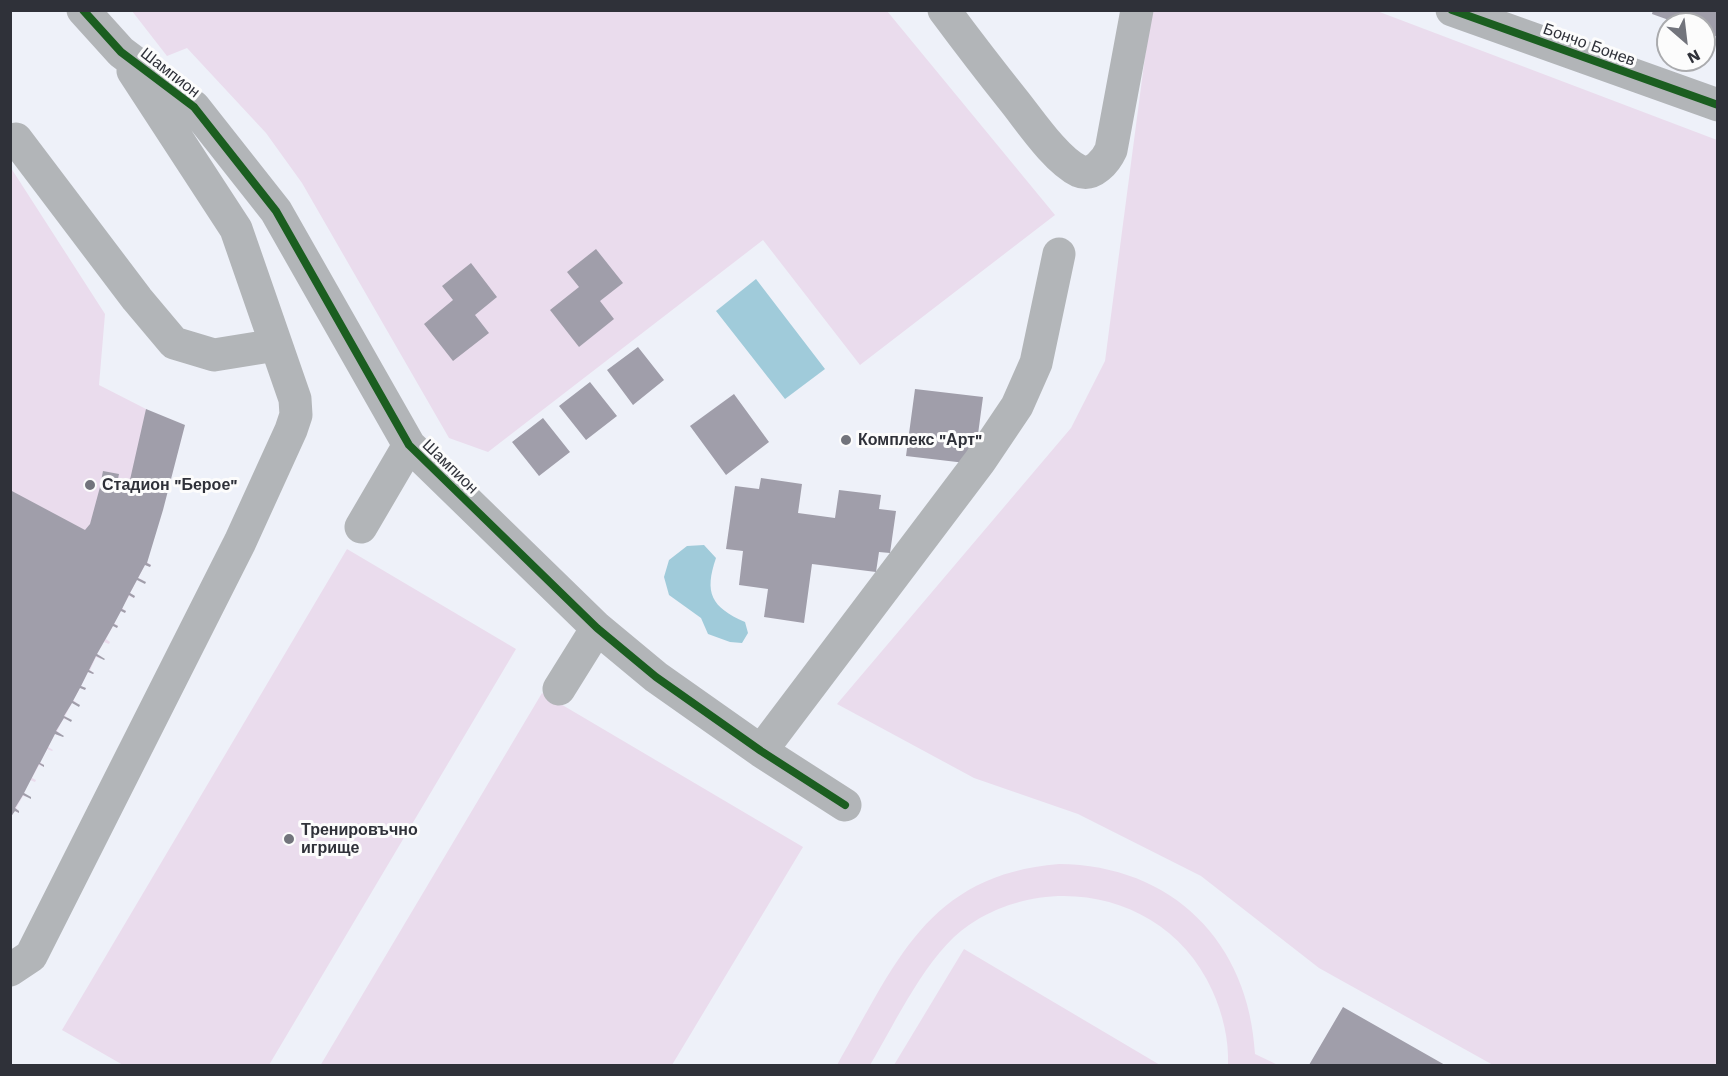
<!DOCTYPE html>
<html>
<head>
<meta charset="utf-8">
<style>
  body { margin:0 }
  #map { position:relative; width:1728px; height:1076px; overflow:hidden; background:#eef1f9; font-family:"Work Sans",sans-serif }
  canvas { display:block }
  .frame { position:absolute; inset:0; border:12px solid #2f3139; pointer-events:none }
  .north { position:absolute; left:1656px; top:12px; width:60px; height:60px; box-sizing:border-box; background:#fcfcfc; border:2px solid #aaabae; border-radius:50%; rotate:152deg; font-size:16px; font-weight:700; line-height:24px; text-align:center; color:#2f3139 }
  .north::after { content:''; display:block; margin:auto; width:21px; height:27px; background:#72747c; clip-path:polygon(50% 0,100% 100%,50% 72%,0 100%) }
</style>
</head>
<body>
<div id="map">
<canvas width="1728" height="1076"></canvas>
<div class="frame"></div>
<div class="north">N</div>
</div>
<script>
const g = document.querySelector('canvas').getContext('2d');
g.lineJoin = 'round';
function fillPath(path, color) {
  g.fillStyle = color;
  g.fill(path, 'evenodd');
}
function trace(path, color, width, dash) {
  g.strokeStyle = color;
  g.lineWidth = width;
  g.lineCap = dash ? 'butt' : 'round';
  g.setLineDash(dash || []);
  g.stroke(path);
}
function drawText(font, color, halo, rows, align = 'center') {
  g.font = font + ' "Work Sans",sans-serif';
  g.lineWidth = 6;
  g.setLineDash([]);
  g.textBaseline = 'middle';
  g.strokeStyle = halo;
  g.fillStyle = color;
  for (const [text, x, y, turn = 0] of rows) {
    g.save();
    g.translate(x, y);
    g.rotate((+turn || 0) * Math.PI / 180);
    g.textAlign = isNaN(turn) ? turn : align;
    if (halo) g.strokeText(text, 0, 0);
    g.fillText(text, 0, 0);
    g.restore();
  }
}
fillPath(new Path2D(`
  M 132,11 L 887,11 L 1055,215 L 860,365 L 763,240 L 488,452 L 449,438 L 302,183 L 266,133 L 187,48 L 167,56 Z
  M 1151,11 L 1377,11 L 1717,140 L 1717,1065 L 1493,1065 L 1319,968 L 1201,876 L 1078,814 L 974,778 L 837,704 L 1071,428 L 1105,361 Z
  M 11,168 L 105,314 L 99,385 L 146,409 L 147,562 L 151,565 L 150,567 L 145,565 L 138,578 L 143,580 L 142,582 L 137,580 L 130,593 L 135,596 L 134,598 L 129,596 L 122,608 L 126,611 L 125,613 L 121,611 L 114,623 L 118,626 L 117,628 L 113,626 L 106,639 L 110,642 L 109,644 L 104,642 L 97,654 L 102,657 L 101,659 L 96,657 L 90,670 L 94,673 L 93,674 L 88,672 L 81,686 L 86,688 L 85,690 L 80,688 L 73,700 L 77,703 L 72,703 L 65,716 L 69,719 L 68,720 L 63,719 L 57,731 L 61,734 L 60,736 L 55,734 L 48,747 L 53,750 L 52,751 L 47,749 L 40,762 L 44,765 L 44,767 L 39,765 L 32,778 L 36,780 L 35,782 L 30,780 L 24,793 L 28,796 L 27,797 L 23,796 L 16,808 L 19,811 L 19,813 L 14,811 L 11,818 Z
  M 347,549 L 516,649 L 269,1065 L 123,1065 L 62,1030 Z
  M 542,693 L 803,847 L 672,1065 L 320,1066 Z
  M 1059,864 C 1172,865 1249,942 1255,1054 L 1278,1065 L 1228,1065 C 1229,1040 1223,1014 1212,990 C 1170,896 1052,869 969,925 C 927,953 896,1022 870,1065 L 837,1065 C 896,964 926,875 1059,864 Z
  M 964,949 L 1160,1065 L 894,1065 Z`), '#eadced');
fillPath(new Path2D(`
  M 756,279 L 825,369 L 785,399 L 716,311 Z
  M 704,545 L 716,558 C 704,593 711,607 745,622 L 748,633 L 742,643 L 730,642 L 708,634 L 701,618 L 669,595 L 664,577 L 669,560 L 687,546 Z`), '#a0cbda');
fillPath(new Path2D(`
  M 1653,10 L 1718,10 L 1718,37 L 1704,32 L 1704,24 L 1680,24 L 1652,14 Z
  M 596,249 L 623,283 L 600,301 L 614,319 L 579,347 L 550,310 L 579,287 L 567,272 Z
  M 471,263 L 497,297 L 475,315 L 489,333 L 453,361 L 424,324 L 453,300 L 442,286 Z
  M 638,347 L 664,380 L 633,405 L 607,370 Z
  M 590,382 L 617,416 L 586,440 L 559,406 Z
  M 915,389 L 983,397 L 974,464 L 906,456 Z
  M 734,394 L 769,442 L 726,475 L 690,426 Z
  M 146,409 L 185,425 L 163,510 L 147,563 L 151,565 L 150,567 L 145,565 L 138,578 L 146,582 L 145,584 L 137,580 L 130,593 L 135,596 L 134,598 L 129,595 L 122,609 L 126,611 L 125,613 L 121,611 L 114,624 L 118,626 L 117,628 L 113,626 L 97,654 L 105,659 L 104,660 L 96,656 L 89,670 L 94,673 L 93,674 L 88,672 L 81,686 L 86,688 L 85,690 L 80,688 L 73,701 L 80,705 L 79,707 L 72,703 L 64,716 L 72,720 L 71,722 L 64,718 L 56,731 L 64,736 L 63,737 L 55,734 L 40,763 L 44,765 L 44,767 L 39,764 L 24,793 L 31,797 L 31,799 L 23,795 L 15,808 L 19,811 L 19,813 L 15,811 L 10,818 L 10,490 L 85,530 L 90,524 L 100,487 L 127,493 Z
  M 543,418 L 570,452 L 539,476 L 512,442 Z
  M 103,471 L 119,474 L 116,489 L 100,486 Z
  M 761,478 L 802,484 L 798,513 L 835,518 L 839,490 L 881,495 L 879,509 L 896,511 L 890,553 L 879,552 L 876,572 L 812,564 L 804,623 L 764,617 L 768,589 L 739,585 L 743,551 L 726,549 L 735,486 L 759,489 Z
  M 1343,1007 L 1445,1065 L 1309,1065 Z`), '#a09eaa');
trace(new Path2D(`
  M 83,10 L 121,52 L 194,107 L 276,211 L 409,445 L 597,628 L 656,677 L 761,751 L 845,805
  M 944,10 C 967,41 990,71 1014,101 C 1030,121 1056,160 1079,171 C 1093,177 1106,161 1111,150 L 1137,10
  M 1452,10 L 1718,105
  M 16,139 L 137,299 L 174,343 L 214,355 L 276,345
  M 361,527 L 409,445
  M 559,689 L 597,628
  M 761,751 L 980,461 L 1017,406 L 1036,363 L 1059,254
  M 10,970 L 31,956 L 240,542 L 291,430 L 296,415 L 295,399 L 236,229 L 133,71`), '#b2b5b8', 33);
trace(new Path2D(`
  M 83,10 L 121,52 L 194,107 L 276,211 L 409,445 L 597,628 L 656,677 L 761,751 L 845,805
  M 1452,10 L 1718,105`), '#1b5e20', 8);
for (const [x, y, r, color] of [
  [846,440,6,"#72747c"],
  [90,485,6,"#72747c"],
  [289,839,6,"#72747c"]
]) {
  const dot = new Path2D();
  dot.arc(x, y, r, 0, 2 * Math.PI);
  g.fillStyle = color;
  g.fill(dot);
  trace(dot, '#fcfcfc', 2);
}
drawText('16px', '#2f3139', '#fcfcfc', [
  ["Бончо Бонев",1589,45,20],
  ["Шампион",170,73,38],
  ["Шампион",450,467,44]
]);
drawText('bold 16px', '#2f3139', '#fcfcfc', [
  ["Комплекс \"Арт\"",858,440],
  ["Стадион \"Берое\"",102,485],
  ["Тренировъчно",301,830],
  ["игрище",301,848]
], 'left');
</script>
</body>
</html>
